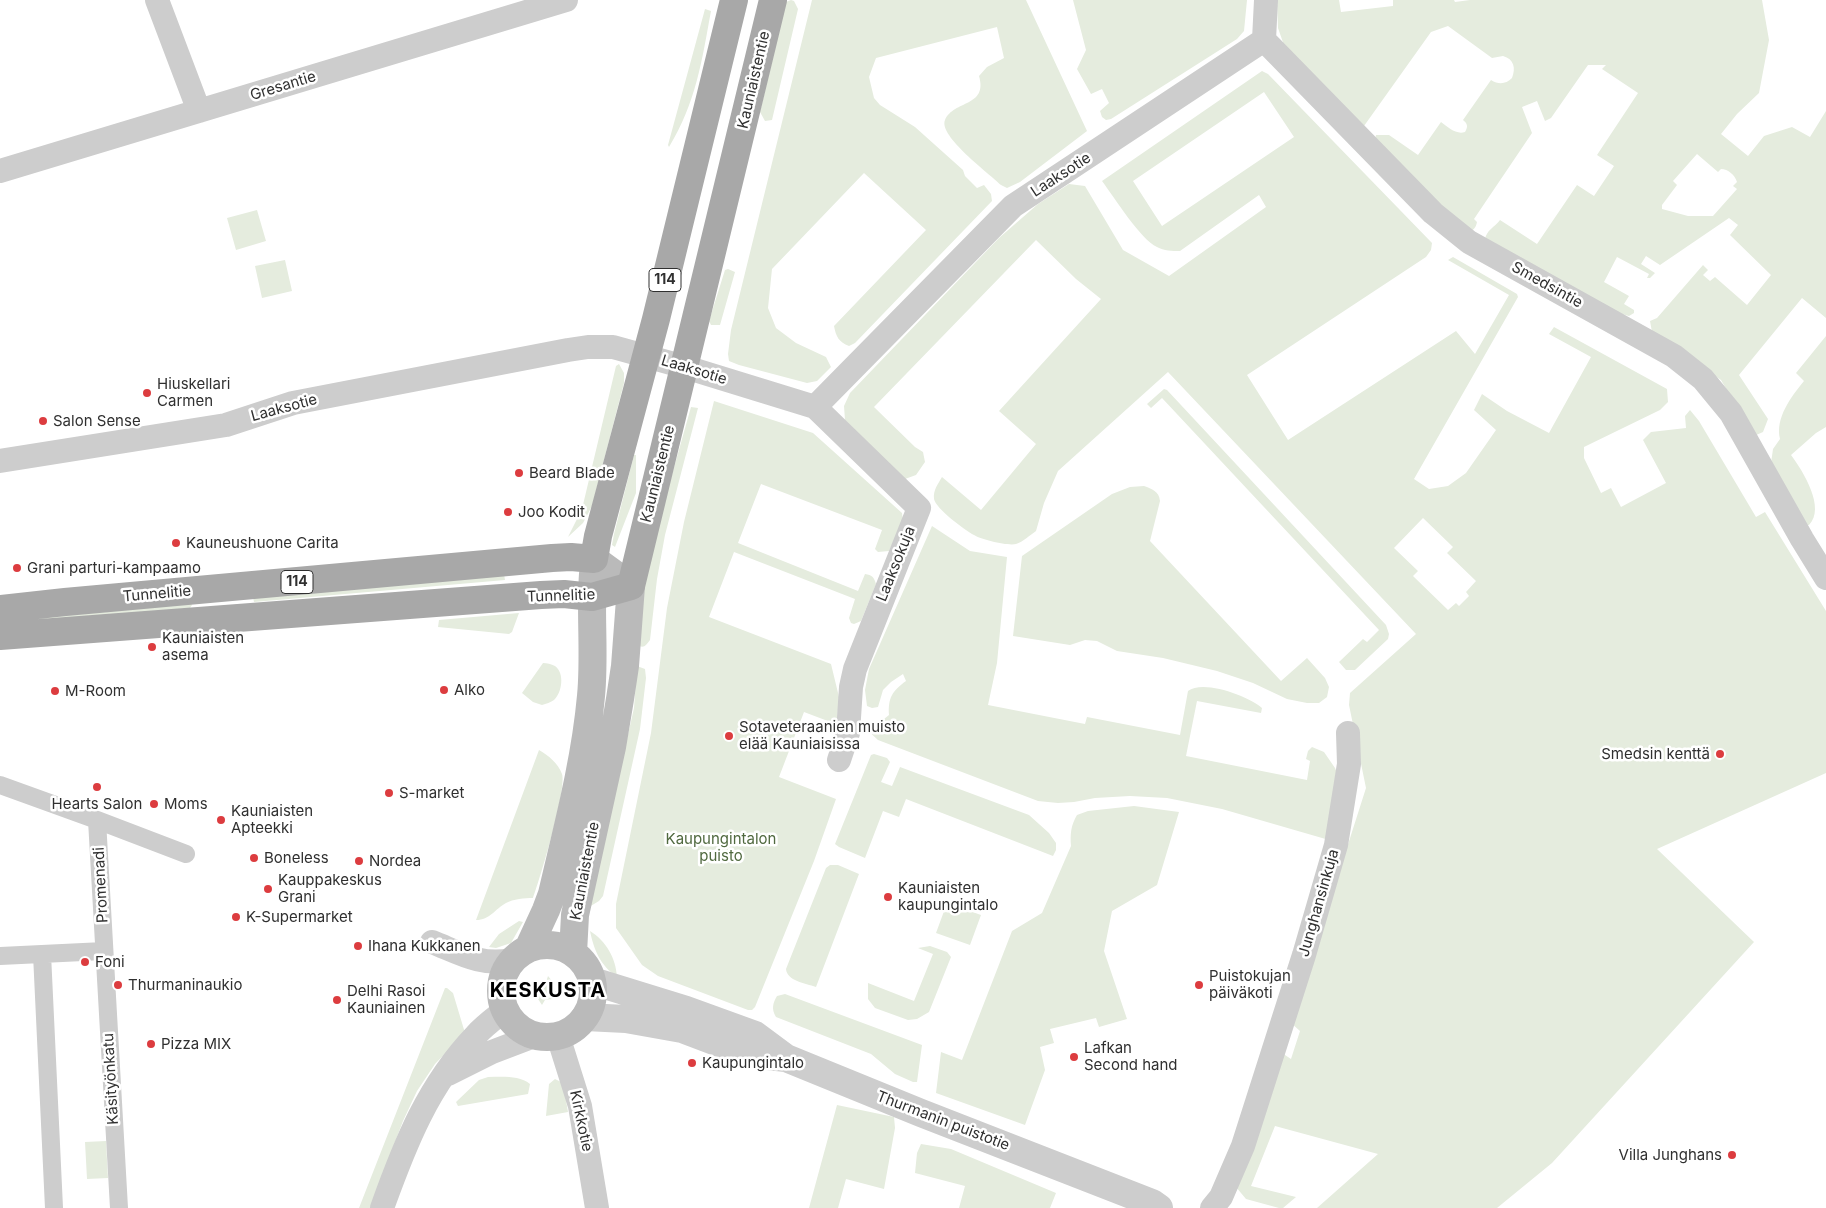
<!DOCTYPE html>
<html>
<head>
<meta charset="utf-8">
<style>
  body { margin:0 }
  canvas { display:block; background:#fff }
</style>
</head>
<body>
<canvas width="1826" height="1208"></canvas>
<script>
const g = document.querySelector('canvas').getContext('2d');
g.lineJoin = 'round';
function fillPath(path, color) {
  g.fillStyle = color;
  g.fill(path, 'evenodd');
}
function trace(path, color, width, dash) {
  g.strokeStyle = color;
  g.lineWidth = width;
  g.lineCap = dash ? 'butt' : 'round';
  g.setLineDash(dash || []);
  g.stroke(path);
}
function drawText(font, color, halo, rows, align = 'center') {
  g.font = font + ' Inter,sans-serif';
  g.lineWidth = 5;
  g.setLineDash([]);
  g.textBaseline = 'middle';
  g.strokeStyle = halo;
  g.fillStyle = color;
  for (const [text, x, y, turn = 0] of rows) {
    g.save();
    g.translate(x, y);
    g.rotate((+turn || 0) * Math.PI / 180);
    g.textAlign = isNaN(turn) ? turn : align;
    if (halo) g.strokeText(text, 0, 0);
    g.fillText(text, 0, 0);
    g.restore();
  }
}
fillPath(new Path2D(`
  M 791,0 L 794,1 L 798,9 L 772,120 L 765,121 L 760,112 L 786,2 Z
  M 812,0 L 1026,0 L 1087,131 L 1020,182 L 1007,188 L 1001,185 C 990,174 938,136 945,120 C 954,100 988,107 979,76 L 987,67 L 1004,58 L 997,27 L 876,58 L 869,77 L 874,98 L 880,105 L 915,127 L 963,170 L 965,176 L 977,188 L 984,185 L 991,194 L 992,201 L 855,343 L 849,346 C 839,342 836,337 834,326 L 926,230 L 864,173 L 772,269 L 768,308 L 776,328 L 796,343 L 826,357 L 831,367 L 817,381 L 807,383 L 739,365 L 729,361 L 728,354 L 731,330 Z
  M 1073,0 L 1247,0 L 1244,31 L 1237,39 L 1111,119 L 1106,120 L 1102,117 L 1100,111 L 1109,103 L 1102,89 L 1091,94 L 1077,69 L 1086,50 Z
  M 1277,0 L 1339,0 L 1341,12 L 1393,6 L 1393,0 L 1454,0 L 1455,2 L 1470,0 L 1762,0 L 1769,40 L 1759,93 L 1737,114 L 1721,134 L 1748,156 L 1764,136 L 1792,127 L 1810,137 L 1826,111 L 1826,318 L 1802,298 L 1739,375 L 1768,419 L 1763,432 L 1754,436 L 1721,380 L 1652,332 L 1650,321 L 1657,318 L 1703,265 L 1708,270 L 1703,275 L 1710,281 L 1715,277 L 1747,305 L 1771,275 L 1730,235 L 1738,225 L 1729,218 L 1660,265 L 1646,256 L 1641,264 L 1655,273 L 1650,278 L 1647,278 L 1649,274 L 1617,257 L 1604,282 L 1629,296 L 1624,304 L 1634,310 L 1634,313 L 1629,316 L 1622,314 L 1485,240 C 1486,230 1495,227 1500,220 L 1537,244 L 1577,185 L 1594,196 L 1614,166 L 1597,155 L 1638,93 L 1602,69 L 1606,65 L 1588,65 L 1551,118 L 1545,121 L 1537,101 L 1522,107 L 1532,133 L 1474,219 L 1477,222 C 1476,228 1473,231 1467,232 L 1375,140 L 1376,135 L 1389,135 L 1418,155 L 1441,122 C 1448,127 1456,135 1465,132 C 1468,127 1468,124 1463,120 L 1491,80 C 1499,85 1506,84 1512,78 C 1516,68 1514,59 1503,56 L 1492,58 L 1448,26 L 1431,32 L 1364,126 L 1286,51 L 1278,28 ZM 1697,154 L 1718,172 L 1721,169 C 1728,169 1735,175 1737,182 L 1733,186 L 1737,189 L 1713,216 L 1688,216 L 1662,209 L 1662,205 L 1677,185 L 1673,181 Z
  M 705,9 L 711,11 C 702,60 696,103 669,147 L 668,145 Z
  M 1262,71 L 1268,74 L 1432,243 L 1431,250 L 1426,257 L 1247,375 L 1288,440 L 1456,331 L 1475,354 L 1509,295 L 1448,260 L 1453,257 L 1517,294 L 1518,297 L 1414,479 L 1429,489 L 1448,486 L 1466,473 L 1496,430 L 1474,410 L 1482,394 L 1507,411 L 1549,433 L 1591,357 L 1549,334 L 1554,327 L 1667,389 L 1668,402 L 1660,410 L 1584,447 L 1584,458 L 1601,493 L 1611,488 L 1621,507 L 1666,483 L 1643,440 L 1651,432 L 1686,428 L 1685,416 L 1690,410 L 1699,421 L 1756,517 L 1765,512 L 1826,611 L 1826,773 L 1657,849 L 1754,942 L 1552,1163 L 1497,1208 L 1317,1208 L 1378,1154 L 1275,1126 L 1251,1186 L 1296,1197 L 1283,1208 L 1279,1208 L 1246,1199 L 1236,1187 L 1282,1053 L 1291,1059 L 1300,1031 L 1291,1023 L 1366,788 L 1349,705 L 1350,693 L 1416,634 L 1168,372 L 1058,471 L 1044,503 L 1036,531 C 1030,535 1023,542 1016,544 C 1008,546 982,540 974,535 C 965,530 936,509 934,499 C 933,490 938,484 942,477 L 981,510 L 1036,444 L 999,411 L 1101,299 L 1076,279 L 1036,240 L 874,407 L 915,447 L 923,452 L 925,462 L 916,475 L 905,479 L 845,420 L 844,406 L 850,393 L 999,238 L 1038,204 L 1069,184 L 1085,186 L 1123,250 L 1169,276 L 1266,207 L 1259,195 L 1180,251 C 1172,251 1164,251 1157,247 C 1141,240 1114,197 1102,181 ZM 1264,92 L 1294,137 L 1162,226 L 1133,181 ZM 1423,518 L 1453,547 L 1447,553 L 1476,581 L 1466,592 L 1469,596 L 1459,606 L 1456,603 L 1448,610 L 1413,576 L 1418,571 L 1394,548 Z
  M 257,210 L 266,241 L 236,250 L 227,218 Z
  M 285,260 L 292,291 L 262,298 L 255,266 Z
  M 728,269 L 735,272 L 720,325 L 711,325 L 709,321 L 725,270 Z
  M 1826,336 L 1826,427 L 1816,433 L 1791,455 C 1803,471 1826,508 1809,525 L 1802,525 L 1770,470 L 1773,449 L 1780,439 C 1775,418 1791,397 1804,381 L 1796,373 Z
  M 619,364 L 624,373 L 624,383 L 592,506 L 583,523 L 568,537 L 582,509 L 616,366 Z
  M 1164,389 L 1167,390 L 1386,625 L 1389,634 L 1388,639 L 1355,670 L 1346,670 L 1339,662 L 1363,639 L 1367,642 L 1379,630 L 1162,398 L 1151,408 L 1147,404 Z
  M 714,401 L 813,433 L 902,513 L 903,521 L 889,551 L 878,552 L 875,549 L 882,530 L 761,484 L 738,543 L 858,591 L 865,574 C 872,575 874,577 876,584 L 861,621 L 854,624 L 851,623 L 849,618 L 855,599 L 734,552 L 709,617 L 831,664 L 839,697 L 837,721 L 833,723 L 804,712 L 779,777 L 836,799 L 814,861 L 755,1007 L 752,1010 L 748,1010 L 658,976 L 642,965 L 616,928 L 616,904 L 651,733 L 667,608 L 684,522 Z
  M 691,407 L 698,408 L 665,535 L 657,579 L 650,640 C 646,645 645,648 639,646 L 642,598 L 648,560 Z
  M 634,455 L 636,455 L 636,493 L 615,547 L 612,545 L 614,534 Z
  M 1144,486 C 1152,489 1159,491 1160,501 L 1150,541 L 1281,681 L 1307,658 L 1325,678 L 1329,687 L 1327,697 L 1319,703 L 1307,703 L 1287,699 L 1253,683 L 1217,671 L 1163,658 L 1117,651 L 1097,641 L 1085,640 L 1070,645 L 1013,636 L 1022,556 L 1112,494 L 1130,487 Z
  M 932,526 L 970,551 L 1007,557 L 997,663 L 988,705 L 1085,724 L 1087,717 L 1180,735 L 1188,691 C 1203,679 1249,696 1262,708 L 1261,713 L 1197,701 L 1186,756 L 1307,780 L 1310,761 L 1306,759 L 1308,751 L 1312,747 L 1324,752 L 1335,768 L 1341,782 L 1329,840 L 1222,809 L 1167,798 L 1130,796 L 1095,798 L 1074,802 L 1058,803 L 1038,801 L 878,740 L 866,729 L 867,725 L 884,719 L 889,715 C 888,698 892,691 906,681 L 903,674 L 891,682 L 883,690 L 878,707 L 872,708 L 867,706 L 865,690 L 869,669 Z
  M 504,574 L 505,580 L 254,602 L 253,597 Z
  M 190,602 L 192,605 L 190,608 L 17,622 L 16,616 Z
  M 519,613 L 512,632 L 509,634 L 438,627 L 439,620 Z
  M 543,663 C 547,663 551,664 555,666 C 565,673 562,693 554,700 C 551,702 546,704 542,705 L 533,702 L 522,693 Z
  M 637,666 L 645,669 L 646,678 L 640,729 L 603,896 L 599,901 L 589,907 L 634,708 Z
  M 539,750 C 549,756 558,763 562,774 C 567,789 540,879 533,898 C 525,898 513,899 506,903 C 495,909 490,920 476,920 Z
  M 874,754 L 887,758 L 890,762 L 881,782 L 892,786 L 900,767 L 1029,815 L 1049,833 L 1056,843 L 1056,850 L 1053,856 L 906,799 L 899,817 L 883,811 L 865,858 L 839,847 L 835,844 L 871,755 Z
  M 1134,806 L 1179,812 L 1157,885 L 1112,911 L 1104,951 L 1127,1019 L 1099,1027 L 1096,1018 L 1050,1029 L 1054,1043 L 1040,1047 L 1045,1070 L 1025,1125 L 936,1093 L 941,1052 L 962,1060 L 1012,931 L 1042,913 L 1071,846 C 1070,834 1071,825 1077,815 L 1088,811 Z
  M 830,865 L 838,865 L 859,874 L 816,987 C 805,983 787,981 786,969 L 826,868 Z
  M 947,903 L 981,915 L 970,945 L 936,933 Z
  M 519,921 L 523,922 L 511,943 L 496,948 L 489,947 L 499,934 Z
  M 590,931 C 606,941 616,958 617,977 C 600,965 594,950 590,931 Z
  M 930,946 L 947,952 L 951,957 L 929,1012 L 917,1019 L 908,1020 L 875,1008 L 868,999 L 868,983 L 914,1001 L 933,954 L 918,948 Z
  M 548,976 L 553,982 L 555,991 L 560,994 L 553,999 L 545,1000 L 542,1005 L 536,996 L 536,989 L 531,988 L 537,983 L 546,982 Z
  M 445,988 L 447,988 L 453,993 L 465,1033 L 435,1064 L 417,1091 L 403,1121 L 370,1208 L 359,1208 Z
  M 785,994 L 922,1045 L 917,1082 L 913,1082 L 895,1074 L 871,1054 L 776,1017 C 771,1009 773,1003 777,996 Z
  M 488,1077 C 502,1077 519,1075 530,1084 L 528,1094 L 458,1106 L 456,1102 L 479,1080 Z
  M 555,1079 L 563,1083 L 568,1112 L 546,1116 L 549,1084 Z
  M 837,1105 L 894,1117 L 895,1128 L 884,1189 L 846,1179 L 838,1208 L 809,1208 Z
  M 106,1141 L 108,1178 L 87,1179 L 85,1142 Z
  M 921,1144 L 951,1149 L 1056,1193 L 1050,1208 L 959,1208 L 965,1186 L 915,1173 L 917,1153 Z`), '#e5ecde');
trace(new Path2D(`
  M 0,785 L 97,820 L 119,1208
  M 97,820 L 186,854
  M 42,954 L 54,1208
  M 0,956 L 104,951`), '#cdcdcd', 18);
trace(new Path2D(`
  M 157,0 L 199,111
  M 1266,0 L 1264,40 L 1433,213 L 1469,242 L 1674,356 L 1703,379 L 1731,413 L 1802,539 L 1826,578
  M 0,171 L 566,0
  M 815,407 L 919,508 L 855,669 L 851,687 L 848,733 L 839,760
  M 0,461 L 226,425 L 293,403 L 568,350 L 588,347 L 613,347 L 685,367 L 815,407 L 1013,206 L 1264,40
  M 432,942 C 460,953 480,966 511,960
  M 558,1036 L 580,1106 L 597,1208
  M 448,1074 L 492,1052 L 534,1036
  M 382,1208 C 405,1144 428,1085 476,1035 C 484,1026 495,1018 505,1010
  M 1212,1208 L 1221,1197 L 1243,1146 L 1304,955 L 1336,845 L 1349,764 L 1348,733`), '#cdcdcd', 24);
trace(new Path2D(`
  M 592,981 L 686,1010 L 755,1035 L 786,1058 L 921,1113 L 1152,1203 L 1159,1208
  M 585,1017 L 626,1019 L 682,1029 L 748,1054 L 786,1058`), '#cdcdcd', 28);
trace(new Path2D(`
  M501 991a46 46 0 1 1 92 0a46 46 0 1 1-92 0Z
  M 528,949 L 546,910 L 552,894 C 567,829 585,763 591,696 C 595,655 590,615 593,574
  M 573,953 L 575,915 L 612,747 L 620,699 L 625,666 L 631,586 L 594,559`), '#bababa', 28);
trace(new Path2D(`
  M 0,609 L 65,602 L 552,558 L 571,557 L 594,559 L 598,536 L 656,319 L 734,0
  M 0,636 L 541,595 L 564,594 L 592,597 L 631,586 L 773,0`), '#a8a8a8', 28);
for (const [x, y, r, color] of [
  [147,393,5,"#dc3c3f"],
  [43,421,5,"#dc3c3f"],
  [519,473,5,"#dc3c3f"],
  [508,512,5,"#dc3c3f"],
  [176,543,5,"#dc3c3f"],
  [17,568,5,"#dc3c3f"],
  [152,647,5,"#dc3c3f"],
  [444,690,5,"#dc3c3f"],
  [55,691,5,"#dc3c3f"],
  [729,736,5,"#dc3c3f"],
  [1720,754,5,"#dc3c3f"],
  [97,787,5,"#dc3c3f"],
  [389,793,5,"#dc3c3f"],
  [154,804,5,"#dc3c3f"],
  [221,820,5,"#dc3c3f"],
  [254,858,5,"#dc3c3f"],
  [359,861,5,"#dc3c3f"],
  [268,889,5,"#dc3c3f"],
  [888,897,5,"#dc3c3f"],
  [236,917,5,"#dc3c3f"],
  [358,946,5,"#dc3c3f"],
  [85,962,5,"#dc3c3f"],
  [118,985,5,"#dc3c3f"],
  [1199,985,5,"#dc3c3f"],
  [337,1000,5,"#dc3c3f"],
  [151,1044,5,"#dc3c3f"],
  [1074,1057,5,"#dc3c3f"],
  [692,1063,5,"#dc3c3f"],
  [1732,1155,5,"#dc3c3f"]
]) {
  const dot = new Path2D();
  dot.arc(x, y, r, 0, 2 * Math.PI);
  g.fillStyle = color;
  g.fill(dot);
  trace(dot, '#fff', 2);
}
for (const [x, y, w] of [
  [665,280,32],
  [297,582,32]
]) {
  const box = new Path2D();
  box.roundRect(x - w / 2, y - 11.5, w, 23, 4);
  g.fillStyle = '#fff';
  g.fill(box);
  trace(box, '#303030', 1);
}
drawText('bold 14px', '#303030', null, [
  ["114",665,280],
  ["114",297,582]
]);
drawText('15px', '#303030', '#fff', [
  ["Kauniaistentie",754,80,-77],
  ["Gresantie",283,86,-17],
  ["Laaksotie",1061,175,-33],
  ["Smedsintie",1547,285,29],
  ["Laaksotie",694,370,17],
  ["Laaksotie",284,408,-15],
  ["Kauniaistentie",658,474,-76],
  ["Laaksokuja",896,564,-68],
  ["Tunnelitie",157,594,-5],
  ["Tunnelitie",561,596,-2],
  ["Kauniaistentie",585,871,-79],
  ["Promenadi",101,885,-93],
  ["Junghansinkuja",1319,903,-74],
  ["Käsityönkatu",111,1079,-93],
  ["Kirkkotie",581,1121,78],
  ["Thurmanin puistotie",943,1121,21]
]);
drawText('15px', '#303030', '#fff', [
  ["Hiuskellari",157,384],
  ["Carmen",157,401],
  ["Salon Sense",53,421],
  ["Beard Blade",529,473],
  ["Joo Kodit",518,512],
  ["Kauneushuone Carita",186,543],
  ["Grani parturi-kampaamo",27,568],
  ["Kauniaisten",162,638],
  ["asema",162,655],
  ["Alko",454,690],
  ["M-Room",65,691],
  ["Sotaveteraanien muisto",739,727],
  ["elää Kauniaisissa",739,744],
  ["Smedsin kenttä",1710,754,"right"],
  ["S-market",399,793],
  ["Hearts Salon",97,804,"center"],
  ["Moms",164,804],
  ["Kauniaisten",231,811],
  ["Apteekki",231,828],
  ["Boneless",264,858],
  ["Nordea",369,861],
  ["Kauppakeskus",278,880],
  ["Grani",278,897],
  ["Kauniaisten",898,888],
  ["kaupungintalo",898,905],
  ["K-Supermarket",246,917],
  ["Ihana Kukkanen",368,946],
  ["Foni",95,962],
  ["Puistokujan",1209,976],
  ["päiväkoti",1209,993],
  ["Thurmaninaukio",128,985],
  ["Delhi Rasoi",347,991],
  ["Kauniainen",347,1008],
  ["Pizza MIX",161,1044],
  ["Lafkan",1084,1048],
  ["Second hand",1084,1065],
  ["Kaupungintalo",702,1063],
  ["Villa Junghans",1722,1155,"right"]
], 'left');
drawText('15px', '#50693f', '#fff', [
  ["Kaupungintalon",721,839],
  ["puisto",721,856]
]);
g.letterSpacing = '1px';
drawText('bold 20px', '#000', '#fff', [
  ["KESKUSTA",548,991]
]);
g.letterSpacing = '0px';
</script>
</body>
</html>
